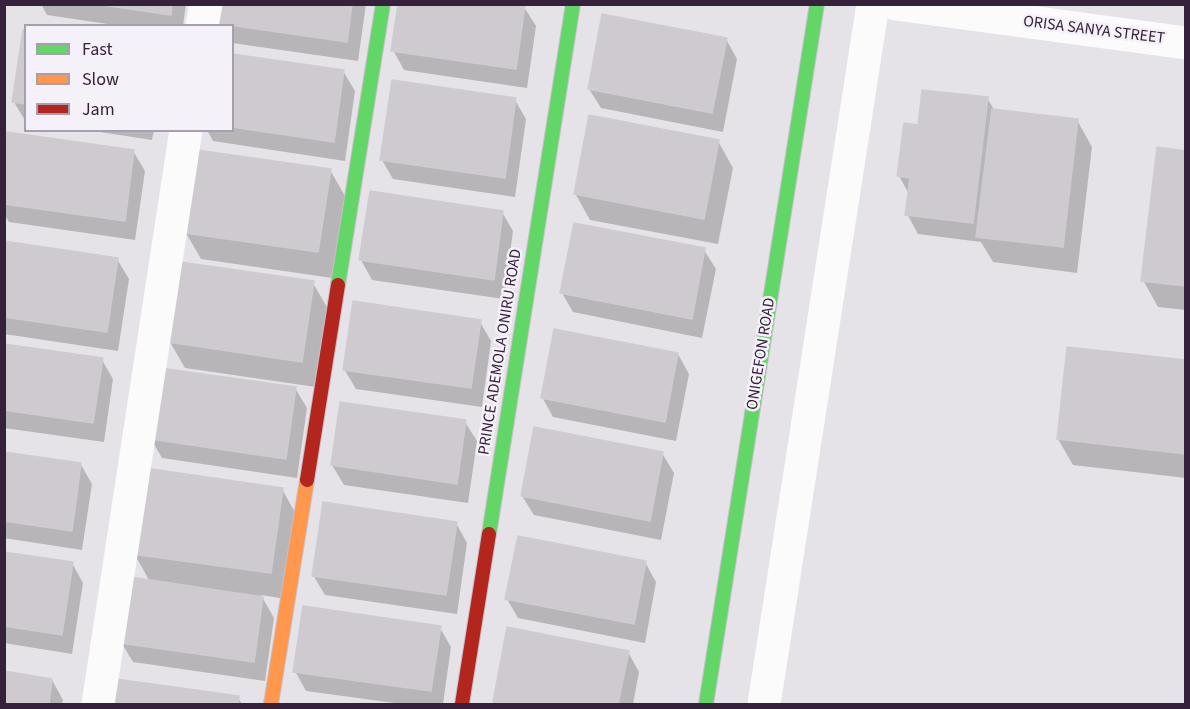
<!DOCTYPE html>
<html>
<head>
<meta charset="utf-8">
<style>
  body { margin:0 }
  #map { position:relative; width:1190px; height:709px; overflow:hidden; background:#e6e3e8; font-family:"Source Sans 3",sans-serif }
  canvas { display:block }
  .frame { position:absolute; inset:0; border:6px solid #36213c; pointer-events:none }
  .legend { position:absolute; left:24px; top:24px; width:210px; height:108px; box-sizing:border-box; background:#f5f1f8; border:2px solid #a99ead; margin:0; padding:8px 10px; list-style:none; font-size:18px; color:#36213c }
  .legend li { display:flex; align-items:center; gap:12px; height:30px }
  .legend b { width:30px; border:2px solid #a99ead }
</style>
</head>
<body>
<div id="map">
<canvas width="1190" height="709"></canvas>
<div class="frame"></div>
<ul class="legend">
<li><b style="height:8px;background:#63d668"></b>Fast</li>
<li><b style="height:8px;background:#ff974d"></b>Slow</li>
<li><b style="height:8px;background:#b3261e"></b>Jam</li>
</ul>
</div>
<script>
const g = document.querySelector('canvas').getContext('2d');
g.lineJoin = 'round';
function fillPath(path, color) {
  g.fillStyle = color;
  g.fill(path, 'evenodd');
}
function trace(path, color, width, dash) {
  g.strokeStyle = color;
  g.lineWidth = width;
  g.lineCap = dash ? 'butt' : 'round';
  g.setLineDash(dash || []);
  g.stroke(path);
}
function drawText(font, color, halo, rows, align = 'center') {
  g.font = font + ' "Source Sans 3",sans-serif';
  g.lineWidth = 5;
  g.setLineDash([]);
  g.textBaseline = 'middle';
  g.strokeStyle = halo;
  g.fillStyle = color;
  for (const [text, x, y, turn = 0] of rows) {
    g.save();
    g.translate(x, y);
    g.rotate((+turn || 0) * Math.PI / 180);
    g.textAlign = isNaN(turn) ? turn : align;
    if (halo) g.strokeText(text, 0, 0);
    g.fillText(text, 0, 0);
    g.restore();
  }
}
fillPath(new Path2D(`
  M 41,4 L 186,4 L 183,26 L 121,26 L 47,15 Z
  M 220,4 L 366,4 L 358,61 L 232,43 L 232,26 L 219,26 L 218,23 Z
  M 399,4 L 509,4 L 524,7 L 536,26 L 527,88 L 404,70 L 393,50 Z
  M 26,32 L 26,122 L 14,102 Z
  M 726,39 L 737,59 L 723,132 L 601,108 L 589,89 Z
  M 232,55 L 343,71 L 355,91 L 345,161 L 213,141 L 207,130 L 232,130 Z
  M 987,98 L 995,111 L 1077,120 L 1092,147 L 1077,273 L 993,262 L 981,242 L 918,234 L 907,214 L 909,194 L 899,176 L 919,127 Z
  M 515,100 L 526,119 L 515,197 L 393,179 L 382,160 Z
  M 87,130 L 154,130 L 152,140 Z
  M 718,141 L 733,168 L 718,244 L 590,220 L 575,193 Z
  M 133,151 L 145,171 L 135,240 L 9,222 L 4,214 L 4,159 Z
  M 1186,152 L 1186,310 L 1158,307 L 1143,280 Z
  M 330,170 L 345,196 L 332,278 L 201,259 L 186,233 Z
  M 502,212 L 513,231 L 504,299 L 372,280 L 361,260 Z
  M 4,242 L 117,259 L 129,279 L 118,351 L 4,334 Z
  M 704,250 L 716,269 L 702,338 L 573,312 L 562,293 Z
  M 313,283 L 328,309 L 316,387 L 185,368 L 170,342 Z
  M 480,322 L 491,341 L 482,407 L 356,389 L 344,369 Z
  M 4,346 L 102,360 L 113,379 L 104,442 L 4,428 Z
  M 678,354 L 689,374 L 676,441 L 553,417 L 542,397 Z
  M 1186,362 L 1186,478 L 1073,465 L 1058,439 Z
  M 295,388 L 307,408 L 297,478 L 162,458 L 151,439 Z
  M 465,422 L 477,441 L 468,503 L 344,485 L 332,465 Z
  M 4,453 L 81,465 L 92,484 L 82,550 L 4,538 Z
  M 662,453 L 674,473 L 661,540 L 534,515 L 522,496 Z
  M 282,489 L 297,516 L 286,599 L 261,595 L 274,618 L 265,681 L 133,662 L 121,642 L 150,582 L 134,553 Z
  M 456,523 L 467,543 L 457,614 L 325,595 L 313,575 Z
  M 4,554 L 72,563 L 83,583 L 72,654 L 4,643 Z
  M 645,562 L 656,582 L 645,643 L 518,618 L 507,599 Z
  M 440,628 L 451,647 L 443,704 L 402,704 L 306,691 L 295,671 Z
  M 628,652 L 639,672 L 633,704 L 496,704 L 494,701 Z
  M 4,673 L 52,680 L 63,700 L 62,704 L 4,704 Z
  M 117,681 L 238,698 L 242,704 L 113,704 Z`), '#0003');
const building = new Path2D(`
  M 96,4 L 172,4 L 171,15 Z
  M 219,4 L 352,4 L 347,42 L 216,23 Z
  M 398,4 L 525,5 L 516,69 L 391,51 Z
  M 602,14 L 727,38 L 712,113 L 588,89 Z
  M 23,30 L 26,31 L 26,104 L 12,102 Z
  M 232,54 L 344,70 L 334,142 L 232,127 Z
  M 392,80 L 516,98 L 505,178 L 380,160 Z
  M 922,90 L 988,97 L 973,223 L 905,215 L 910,178 L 897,176 L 904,123 L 918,125 Z
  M 992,109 L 1078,119 L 1063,247 L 976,237 Z
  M 589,115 L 719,140 L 704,219 L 574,194 Z
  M 7,132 L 134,150 L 125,221 L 4,204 L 4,149 Z
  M 1157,147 L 1186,151 L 1186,286 L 1141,281 Z
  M 197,150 L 331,169 L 318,252 L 185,233 Z
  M 370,191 L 503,211 L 494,280 L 359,260 Z
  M 574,223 L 705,248 L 692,319 L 560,293 Z
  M 4,241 L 118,258 L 107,332 L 4,317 Z
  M 180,262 L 314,281 L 302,362 L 168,342 Z
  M 353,301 L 481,320 L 471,388 L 343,370 Z
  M 554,329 L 678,353 L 665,422 L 541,398 Z
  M 4,344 L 103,358 L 93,423 L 4,410 Z
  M 1067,347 L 1186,360 L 1186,454 L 1057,439 Z
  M 160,368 L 296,387 L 286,459 L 150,439 Z
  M 340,402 L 466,420 L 457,484 L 331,465 Z
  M 534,427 L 663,452 L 650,521 L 521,496 Z
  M 4,452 L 81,463 L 72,531 L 4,521 Z
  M 145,468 L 283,488 L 271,573 L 132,554 Z
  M 323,502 L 457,522 L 446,595 L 312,576 Z
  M 518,536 L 646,561 L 634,624 L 505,599 Z
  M 4,552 L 73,562 L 62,635 L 4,626 Z
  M 130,577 L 263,597 L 254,662 L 120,643 Z
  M 303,606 L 441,626 L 431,691 L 293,672 Z
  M 507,627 L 629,651 L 618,704 L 508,704 L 493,702 Z
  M 4,671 L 52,679 L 49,704 L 4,704 Z
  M 116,679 L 239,696 L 238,704 L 112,704 Z`);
fillPath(building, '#cecad0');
trace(building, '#cfccd1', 1.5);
const fast = new Path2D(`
  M 338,285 L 383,4
  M 489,534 L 573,4
  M 706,704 L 817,4`);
const slow = new Path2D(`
  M 271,704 L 307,480`);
const jam = new Path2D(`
  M 307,480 L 338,285
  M 462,704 L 489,534`);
trace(fast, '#c6bfc8', 16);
trace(slow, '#c6bfc8', 16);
trace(jam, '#c6bfc8', 16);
trace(new Path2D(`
  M 896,4 L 1186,43
  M 202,26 L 206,4
  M 98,704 L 186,130
  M 764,704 L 873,4`), '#fbfbfc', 33);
trace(fast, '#63d668', 14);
trace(slow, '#ff974d', 14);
trace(jam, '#b3261e', 14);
drawText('16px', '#36213c', '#f5f1f8', [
  ["ORISA SANYA STREET",1094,31,7],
  ["PRINCE ADEMOLA ONIRU ROAD",501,352,-81],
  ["ONIGEFON ROAD",762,354,-81]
]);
</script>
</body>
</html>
